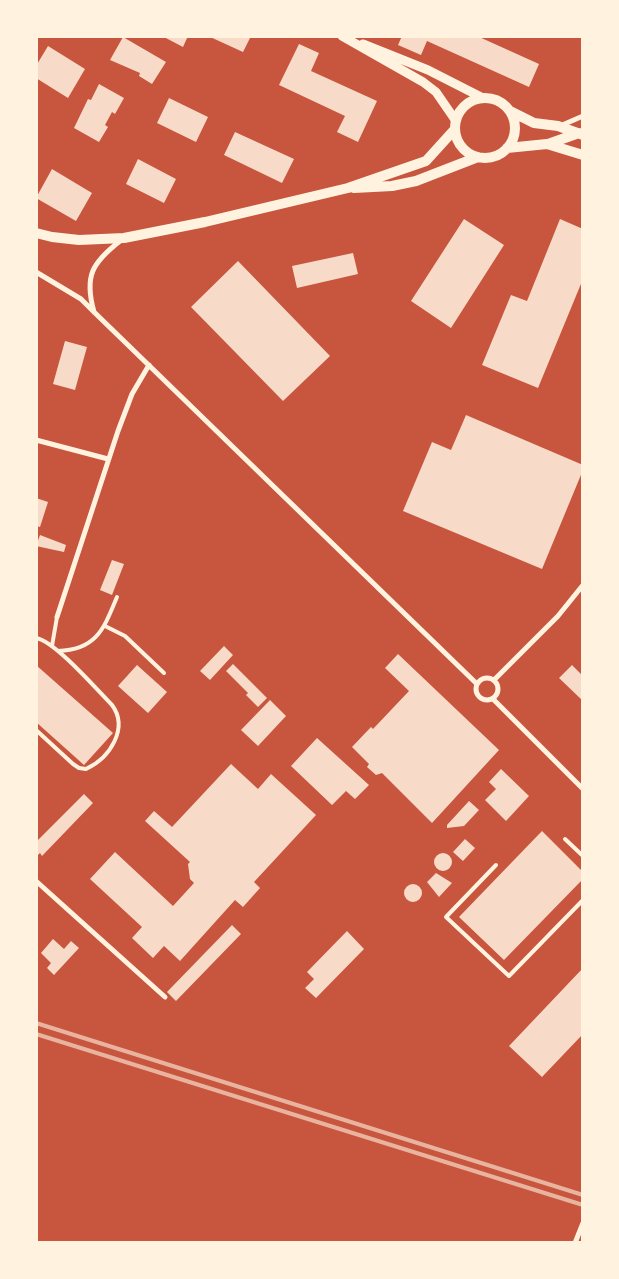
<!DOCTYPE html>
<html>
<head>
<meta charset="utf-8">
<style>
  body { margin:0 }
  #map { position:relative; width:619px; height:1279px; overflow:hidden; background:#c8553d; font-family:"Zilla Slab",serif }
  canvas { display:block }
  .frame { position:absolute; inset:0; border:38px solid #fff3e0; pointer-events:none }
</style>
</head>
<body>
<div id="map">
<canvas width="619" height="1279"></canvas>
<div class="frame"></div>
</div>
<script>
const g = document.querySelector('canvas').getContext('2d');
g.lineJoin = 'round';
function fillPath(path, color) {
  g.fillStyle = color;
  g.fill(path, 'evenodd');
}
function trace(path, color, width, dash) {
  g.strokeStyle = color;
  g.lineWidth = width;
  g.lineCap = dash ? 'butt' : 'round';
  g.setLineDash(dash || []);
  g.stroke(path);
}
fillPath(new Path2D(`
  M 162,36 L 188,36 L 183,47 Z
  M 208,36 L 251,36 L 243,52 Z
  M 402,36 L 477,36 L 539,64 L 529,87 L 427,41 L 421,55 L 398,45 Z
  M 123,37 L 166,62 L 152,84 L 139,76 L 140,73 L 110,60 Z
  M 299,44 L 319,53 L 311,71 L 377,101 L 358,142 L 337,132 L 345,116 L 279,85 Z
  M 48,46 L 85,69 L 68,98 L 36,78 L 36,66 Z
  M 99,84 L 124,98 L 115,114 L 112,112 L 105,125 L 108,127 L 99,142 L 74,128 L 88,99 L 91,100 Z
  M 169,98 L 208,117 L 196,142 L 157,123 Z
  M 235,132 L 294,159 L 282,183 L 224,155 Z
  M 138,159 L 176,179 L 164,203 L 126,184 Z
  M 52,169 L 92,193 L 76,221 L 36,198 Z
  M 464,219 L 504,245 L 451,328 L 411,301 Z
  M 560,219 L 583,229 L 583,279 L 538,388 L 482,365 L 511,295 L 527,301 Z
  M 353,253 L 358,274 L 297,288 L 292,266 Z
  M 238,261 L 330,356 L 283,401 L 191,307 Z
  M 65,341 L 87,347 L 75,390 L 53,384 Z
  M 466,415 L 583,465 L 583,470 L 542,569 L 403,511 L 432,442 L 451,450 Z
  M 36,498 L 48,502 L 40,527 L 36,526 Z
  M 40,535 L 66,545 L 64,552 L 36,546 Z
  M 112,560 L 124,564 L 112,595 L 100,590 Z
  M 224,646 L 233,655 L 210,680 L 200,671 Z
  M 398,654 L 499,750 L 432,823 L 382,773 L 376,775 L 367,767 L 369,764 L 352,747 L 371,727 L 373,729 L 409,691 L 385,668 Z
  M 233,664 L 267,698 L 258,707 L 246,695 L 248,693 L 226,671 Z
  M 36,665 L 113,733 L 84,765 L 36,722 Z
  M 137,665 L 167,692 L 148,713 L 118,686 Z
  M 572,665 L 583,676 L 583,701 L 559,678 Z
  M 270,700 L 286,716 L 258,746 L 241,730 Z
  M 317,738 L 369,785 L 355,799 L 346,791 L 332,805 L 291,766 Z
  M 231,764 L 258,789 L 271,774 L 316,815 L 254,882 L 260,888 L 243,907 L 235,900 L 180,961 L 164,946 L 153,958 L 132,938 L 142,927 L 90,879 L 115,852 L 173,906 L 194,883 L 190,879 L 188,864 L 190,862 L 145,821 L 154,811 L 172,827 Z
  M 501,769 L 529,796 L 506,821 L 485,800 L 496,789 L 489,782 Z
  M 84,794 L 93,803 L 42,856 L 40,853 L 36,857 L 36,842 Z
  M 469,801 L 479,810 L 464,826 L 447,828 L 447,825 Z
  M 542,831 L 583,872 L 583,879 L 504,960 L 459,917 Z
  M 465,839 L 475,848 L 463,861 L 453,852 Z
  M434 862a9 9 0 1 1 18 0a9 9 0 1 1-18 0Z
  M 436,873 L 452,883 L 439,897 L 427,882 Z
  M404 893a9 9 0 1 1 18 0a9 9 0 1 1-18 0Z
  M 232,925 L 241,934 L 176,1001 L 167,992 Z
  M 347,931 L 364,949 L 316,998 L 305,988 L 314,979 L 307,972 Z
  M 53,939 L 64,949 L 71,941 L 79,948 L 54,975 L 47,968 L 51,963 L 41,953 Z
  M 583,968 L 583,1034 L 542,1077 L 509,1046 Z`), '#f7dbc8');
trace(new Path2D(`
  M 105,626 L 125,636 L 164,673
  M 36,638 C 55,641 97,690 112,705 C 129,728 110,758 86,769 L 79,768 L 73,764 L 36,730
  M 52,646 L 57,617
  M 58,651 C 97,650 104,628 117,597
  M 565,839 L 583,856
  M 496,865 L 446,917 L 509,976 L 583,900`), '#fff3e0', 4);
trace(new Path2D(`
  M 560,126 L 583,116
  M 36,272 L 81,299 L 94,312 L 477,684
  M 94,312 C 84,276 92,263 120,241
  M 36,440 L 108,459
  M 57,617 L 118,431 L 132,394 L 149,365
  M476 689a11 11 0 1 1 22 0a11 11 0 1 1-22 0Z
  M 494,680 L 558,616 L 583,585
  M 493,699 L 583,789
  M 36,881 L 165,997
  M 575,1243 L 583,1223`), '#fff3e0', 5);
trace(new Path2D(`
  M 342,36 L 423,82 L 436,92 L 456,121
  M 363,44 L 428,70 L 483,98`), '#fff3e0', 9);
trace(new Path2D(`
  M455 128a30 30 0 1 1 60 0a30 30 0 1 1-60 0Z
  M 510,111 L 534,123 L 558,126 L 583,135
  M 548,144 L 579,133
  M 507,148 L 547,144 L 583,155
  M 354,188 L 392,186 L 416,181 L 478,157
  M 36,233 L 52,237 L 79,240 L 124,238 L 205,222 L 348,188 L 426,161 L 455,129`), '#fff3e0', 10);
trace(new Path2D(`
  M 36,1023 L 583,1195
  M 36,1034 L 583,1205`), '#e9b49f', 4);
</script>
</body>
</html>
